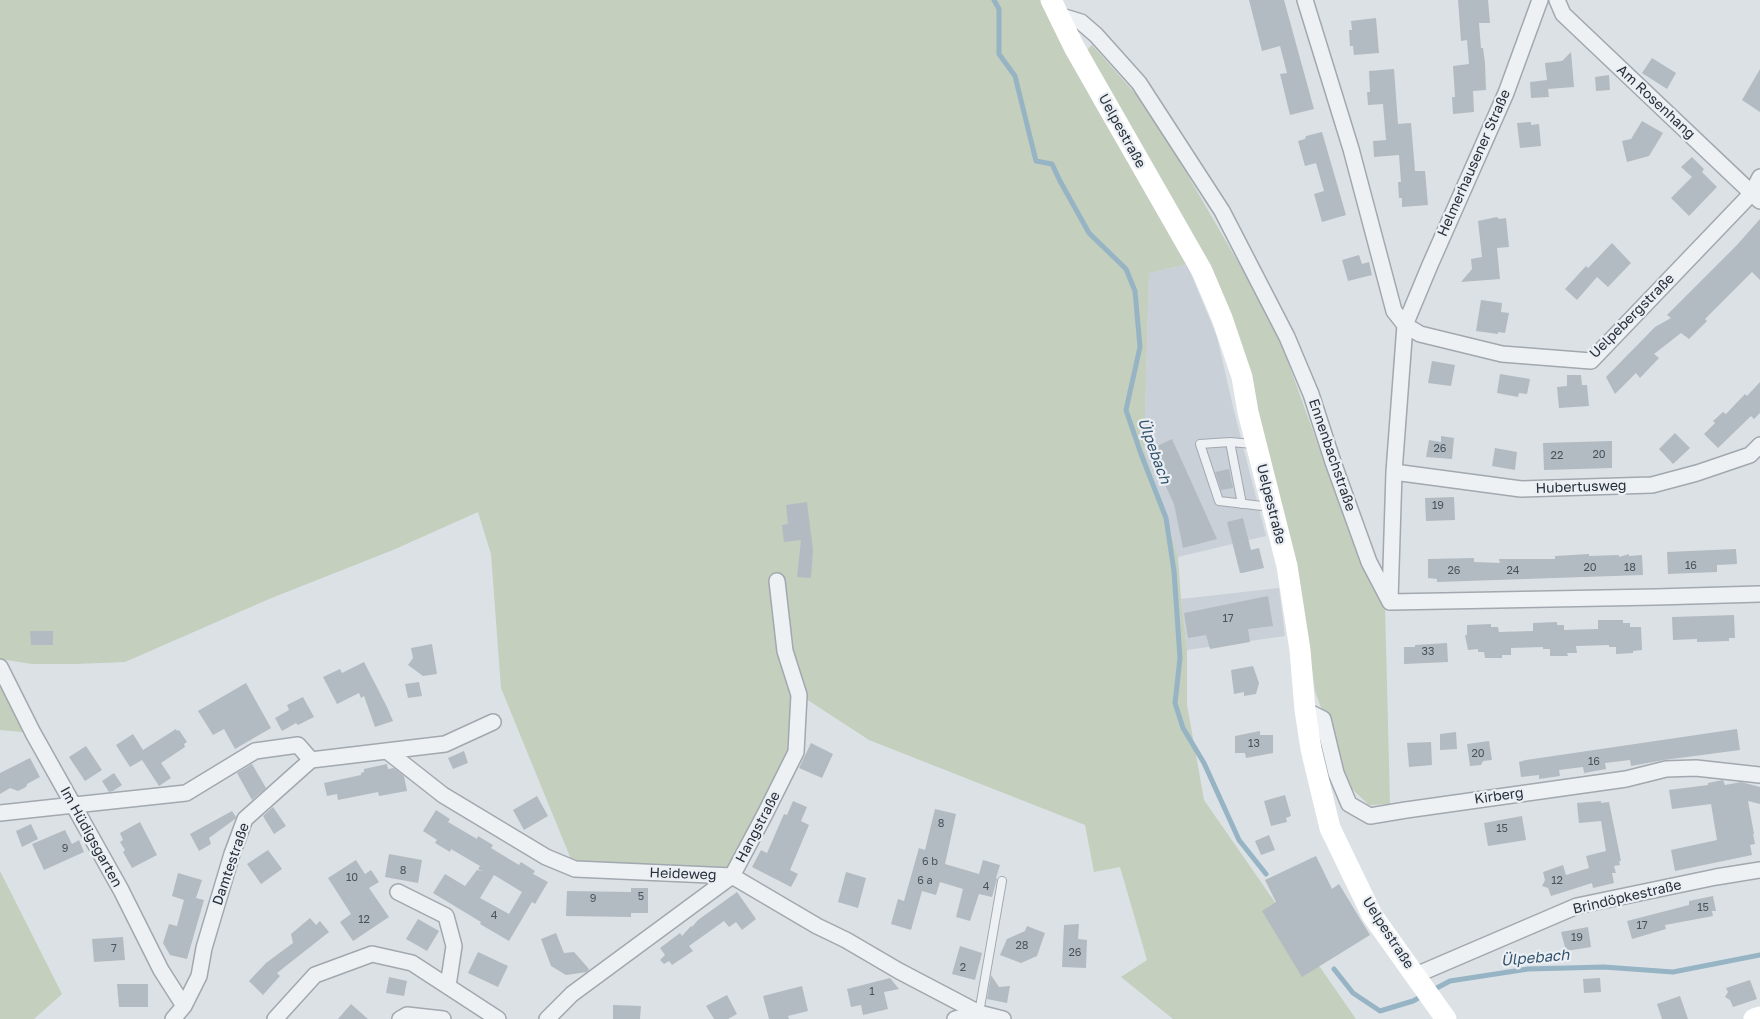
<!DOCTYPE html>
<html>
<head>
<meta charset="utf-8">
<style>
  body { margin:0 }
  canvas { display:block; background:#dbe1e5 }
</style>
</head>
<body>
<canvas width="1760" height="1019"></canvas>
<script>
const g = document.querySelector('canvas').getContext('2d');
g.lineJoin = 'round';
function fillPath(path, color) {
  g.fillStyle = color;
  g.fill(path, 'evenodd');
}
function trace(path, color, width, dash) {
  g.strokeStyle = color;
  g.lineWidth = width;
  g.lineCap = dash ? 'butt' : 'round';
  g.setLineDash(dash || []);
  g.stroke(path);
}
function drawText(font, color, halo, rows, align = 'center') {
  g.font = font + ' "Golos Text",sans-serif';
  g.lineWidth = 4.5;
  g.setLineDash([]);
  g.textBaseline = 'middle';
  g.strokeStyle = halo;
  g.fillStyle = color;
  for (const [text, x, y, turn = 0] of rows) {
    g.save();
    g.translate(x, y);
    g.rotate((+turn || 0) * Math.PI / 180);
    g.textAlign = isNaN(turn) ? turn : align;
    if (halo) g.strokeText(text, 0, 0);
    g.fillText(text, 0, 0);
    g.restore();
  }
}
fillPath(new Path2D(`
  M 1187,264 L 1217,337 L 1234,411 L 1266,536 L 1178,557 L 1144,450 L 1149,273 Z
  M 1279,588 L 1285,636 L 1187,650 L 1181,599 Z`), '#cad0d7');
fillPath(new Path2D(`
  M 0,0 L 1042,0 L 1094,104 L 1187,264 L 1149,273 L 1144,450 L 1178,557 L 1181,599 L 1187,650 L 1187,705 L 1204,800 L 1356,1019 L 1173,1019 L 1121,977 L 1147,960 L 1120,867 L 1094,872 L 1085,825 L 869,740 L 800,695 L 796,752 L 732,876 L 575,869 L 501,688 L 491,554 L 478,512 L 393,550 L 269,599 L 125,662 L 76,664 L 32,664 L 0,659 Z
  M 1092,45 L 1150,110 L 1275,326 L 1349,531 L 1385,606 L 1390,804 L 1369,805 L 1349,786 L 1315,691 L 1303,607 L 1244,363 L 1084,53 Z
  M 0,675 L 33,733 L 0,730 Z
  M 0,871 L 62,994 L 34,1019 L 0,1019 Z`), '#c4cfbd');
trace(new Path2D(`
  M 994,0 L 999,9 L 999,54 L 1015,76 L 1036,161 L 1052,164 L 1060,181 L 1089,233 L 1126,269 L 1135,291 L 1140,347 L 1126,410 L 1141,454 L 1166,518 L 1174,571 L 1180,658 L 1175,703 L 1183,728 L 1204,763 L 1239,840 L 1266,874
  M 1334,969 L 1353,993 L 1380,1011 L 1413,1001 L 1424,995
  M 1431,991 L 1450,981 L 1528,969 L 1604,967 L 1673,972 L 1760,955`), '#97b4c5', 5);
fillPath(new Path2D(`
  M 1249,0 L 1284,0 L 1314,109 L 1290,115 L 1280,74 L 1287,73 L 1280,46 L 1262,51 Z
  M 1458,0 L 1488,0 L 1490,23 L 1479,23 L 1481,48 L 1483,48 L 1485,63 L 1486,90 L 1473,91 L 1474,112 L 1453,114 L 1452,97 L 1455,97 L 1453,66 L 1469,64 L 1467,40 L 1461,41 Z
  M 1376,18 L 1379,53 L 1354,55 L 1353,46 L 1350,46 L 1349,30 L 1352,30 L 1351,21 Z
  M 1571,52 L 1574,87 L 1548,89 L 1549,97 L 1531,98 L 1530,82 L 1547,80 L 1545,63 L 1562,61 Z
  M 1652,58 L 1676,73 L 1667,89 L 1642,73 Z
  M 1394,69 L 1398,124 L 1411,123 L 1415,171 L 1425,171 L 1428,205 L 1402,207 L 1402,198 L 1399,198 L 1398,182 L 1401,182 L 1399,155 L 1374,157 L 1373,141 L 1386,140 L 1383,104 L 1368,105 L 1367,92 L 1370,92 L 1369,71 Z
  M 1760,69 L 1760,112 L 1742,100 Z
  M 1609,75 L 1610,90 L 1596,91 L 1595,77 Z
  M 1642,121 L 1663,133 L 1649,156 L 1627,162 L 1622,141 L 1631,139 Z
  M 1531,122 L 1531,125 L 1539,124 L 1541,146 L 1520,148 L 1517,123 Z
  M 1322,132 L 1346,215 L 1322,222 L 1314,194 L 1324,191 L 1316,163 L 1305,166 L 1298,141 L 1305,139 L 1306,136 Z
  M 1692,157 L 1704,169 L 1702,172 L 1717,187 L 1689,216 L 1671,198 L 1692,177 L 1681,167 Z
  M 1497,217 L 1499,219 L 1506,218 L 1509,247 L 1497,248 L 1500,279 L 1461,282 L 1472,269 L 1471,259 L 1482,257 L 1478,221 Z
  M 1760,219 L 1760,280 L 1752,272 L 1705,319 L 1707,321 L 1689,339 L 1681,333 L 1654,354 L 1659,358 L 1640,378 L 1636,373 L 1615,394 L 1606,377 L 1655,327 L 1671,318 L 1667,315 L 1736,246 Z
  M 1612,243 L 1631,263 L 1608,287 L 1597,277 L 1577,300 L 1565,289 L 1586,266 L 1588,268 Z
  M 1359,255 L 1362,264 L 1369,262 L 1372,275 L 1348,281 L 1342,260 Z
  M 1481,300 L 1502,303 L 1501,312 L 1509,313 L 1505,333 L 1498,332 L 1498,334 L 1476,331 Z
  M 1432,361 L 1455,365 L 1451,386 L 1428,383 Z
  M 1500,374 L 1530,379 L 1527,394 L 1519,393 L 1518,397 L 1497,393 Z
  M 1567,375 L 1581,375 L 1582,385 L 1587,385 L 1589,406 L 1559,408 L 1557,387 L 1567,386 Z
  M 1760,382 L 1760,413 L 1754,419 L 1751,416 L 1718,448 L 1704,434 L 1715,423 L 1713,421 L 1723,412 L 1726,414 L 1745,394 L 1747,396 Z
  M 1675,433 L 1690,448 L 1673,464 L 1659,449 Z
  M 1441,436 L 1454,438 L 1452,459 L 1426,457 L 1429,440 L 1441,442 Z
  M 1172,439 L 1217,539 L 1183,548 L 1174,504 L 1149,450 Z
  M 1612,441 L 1612,468 L 1544,470 L 1543,443 Z
  M 1495,448 L 1517,452 L 1515,470 L 1492,466 Z
  M 1229,469 L 1233,488 L 1221,490 L 1215,472 Z
  M 1454,497 L 1455,520 L 1426,521 L 1425,498 Z
  M 807,502 L 813,550 L 811,578 L 797,577 L 801,540 L 784,542 L 782,525 L 788,524 L 786,505 Z
  M 1243,518 L 1251,550 L 1259,548 L 1264,568 L 1242,573 L 1240,573 L 1227,522 Z
  M 1736,549 L 1737,564 L 1717,565 L 1717,572 L 1668,574 L 1667,552 Z
  M 1589,554 L 1589,556 L 1619,555 L 1619,557 L 1629,554 L 1629,556 L 1642,555 L 1643,575 L 1437,582 L 1437,579 L 1428,578 L 1428,559 L 1474,558 L 1474,562 L 1500,563 L 1499,559 L 1555,559 L 1555,556 Z
  M 1268,596 L 1273,626 L 1248,629 L 1250,642 L 1210,649 L 1206,635 L 1188,638 L 1184,613 Z
  M 1734,615 L 1735,638 L 1729,638 L 1729,641 L 1697,642 L 1697,639 L 1673,640 L 1672,617 Z
  M 1598,620 L 1623,620 L 1623,623 L 1630,623 L 1630,627 L 1641,627 L 1642,650 L 1633,651 L 1633,653 L 1616,654 L 1616,647 L 1609,647 L 1609,645 L 1576,646 L 1577,653 L 1567,653 L 1568,656 L 1550,656 L 1550,649 L 1543,649 L 1543,647 L 1511,648 L 1511,655 L 1502,655 L 1502,658 L 1485,658 L 1484,652 L 1478,652 L 1478,649 L 1468,650 L 1465,635 L 1467,635 L 1467,625 L 1491,624 L 1491,627 L 1498,627 L 1499,632 L 1533,631 L 1533,623 L 1557,622 L 1557,625 L 1564,625 L 1564,630 L 1598,629 Z
  M 30,631 L 53,631 L 53,645 L 31,645 Z
  M 1447,643 L 1448,662 L 1404,664 L 1404,647 L 1415,647 L 1415,645 Z
  M 432,644 L 437,674 L 423,676 L 408,665 L 413,658 L 411,648 Z
  M 364,662 L 387,707 L 393,721 L 375,727 L 364,696 L 361,698 L 359,693 L 337,704 L 323,677 L 340,669 L 342,673 Z
  M 1253,666 L 1259,683 L 1256,694 L 1244,696 L 1244,692 L 1234,694 L 1231,670 Z
  M 419,682 L 422,696 L 408,698 L 405,684 Z
  M 246,683 L 271,728 L 235,749 L 224,729 L 213,735 L 198,711 Z
  M 303,697 L 314,717 L 298,725 L 296,723 L 282,731 L 275,718 L 289,710 L 287,705 Z
  M 176,729 L 177,731 L 179,730 L 187,742 L 184,744 L 185,747 L 161,763 L 171,778 L 159,786 L 142,760 L 130,767 L 116,745 L 133,734 L 143,750 Z
  M 1737,729 L 1740,750 L 1664,760 L 1631,766 L 1630,760 L 1605,763 L 1606,769 L 1584,773 L 1583,767 L 1559,770 L 1560,776 L 1539,779 L 1539,775 L 1521,777 L 1519,762 L 1526,760 Z
  M 1260,731 L 1260,735 L 1273,735 L 1273,753 L 1246,758 L 1245,753 L 1235,753 L 1235,736 Z
  M 1456,732 L 1457,749 L 1440,750 L 1440,734 Z
  M 1489,741 L 1492,760 L 1483,761 L 1481,765 L 1470,766 L 1467,744 Z
  M 1431,742 L 1432,765 L 1409,767 L 1407,743 Z
  M 811,743 L 833,754 L 822,778 L 799,768 Z
  M 86,746 L 102,770 L 85,781 L 69,757 Z
  M 464,751 L 468,763 L 453,769 L 448,758 Z
  M 30,758 L 40,777 L 27,784 L 26,787 L 18,791 L 10,788 L 0,794 L 0,773 Z
  M 252,764 L 266,788 L 252,800 L 237,773 Z
  M 387,764 L 388,769 L 394,768 L 404,776 L 407,791 L 379,796 L 378,792 L 338,800 L 337,794 L 327,796 L 324,783 L 361,775 L 361,773 L 364,772 L 364,769 Z
  M 114,773 L 122,785 L 113,791 L 109,792 L 102,781 Z
  M 1723,780 L 1725,785 L 1741,782 L 1760,787 L 1760,804 L 1748,801 L 1754,834 L 1753,834 L 1755,844 L 1750,845 L 1752,855 L 1675,871 L 1671,850 L 1717,840 L 1711,804 L 1672,809 L 1669,790 L 1708,785 L 1708,783 Z
  M 1285,795 L 1291,816 L 1286,818 L 1287,822 L 1271,826 L 1264,801 Z
  M 537,796 L 548,816 L 524,830 L 513,810 Z
  M 793,801 L 807,807 L 801,821 L 809,825 L 790,870 L 798,874 L 791,887 L 752,867 L 761,850 L 767,853 L 784,814 L 787,815 Z
  M 1601,801 L 1601,803 L 1609,802 L 1621,861 L 1619,861 L 1620,865 L 1614,866 L 1616,873 L 1612,873 L 1614,883 L 1593,888 L 1592,883 L 1551,896 L 1548,888 L 1542,886 L 1545,880 L 1543,872 L 1563,865 L 1566,875 L 1589,868 L 1586,856 L 1606,851 L 1601,821 L 1579,823 L 1578,814 L 1577,803 Z
  M 273,807 L 286,826 L 274,834 L 263,816 Z
  M 935,809 L 956,814 L 945,864 L 979,874 L 983,860 L 1000,865 L 996,878 L 997,879 L 992,897 L 979,894 L 970,921 L 956,917 L 963,889 L 940,882 L 936,895 L 922,891 L 911,930 L 891,924 L 898,899 L 904,901 L 919,848 L 925,850 Z
  M 436,810 L 450,819 L 448,822 L 477,839 L 478,836 L 493,845 L 491,848 L 519,865 L 521,862 L 535,871 L 533,874 L 548,882 L 535,904 L 532,902 L 509,941 L 480,924 L 481,922 L 433,893 L 445,874 L 465,886 L 477,870 L 483,871 L 478,869 L 480,866 L 451,849 L 450,852 L 435,843 L 437,840 L 423,831 ZM 494,875 L 522,892 L 509,914 L 480,898 Z
  M 232,811 L 236,817 L 235,819 L 209,838 L 211,844 L 199,851 L 190,834 Z
  M 1522,816 L 1526,840 L 1488,846 L 1484,823 Z
  M 140,822 L 157,855 L 132,868 L 123,852 L 125,850 L 120,842 L 123,840 L 120,833 Z
  M 31,824 L 38,839 L 22,847 L 16,831 Z
  M 65,830 L 72,844 L 79,840 L 84,852 L 44,870 L 32,844 Z
  M 1269,835 L 1275,850 L 1261,855 L 1255,841 Z
  M 268,850 L 282,869 L 261,884 L 247,864 Z
  M 389,854 L 422,860 L 418,883 L 385,877 Z
  M 1316,856 L 1332,889 L 1339,884 L 1370,935 L 1302,977 L 1262,911 L 1276,902 L 1265,880 Z
  M 356,860 L 365,874 L 371,870 L 379,882 L 369,888 L 389,917 L 353,941 L 340,922 L 351,914 L 328,878 Z
  M 846,872 L 866,878 L 858,908 L 838,902 Z
  M 178,873 L 202,880 L 196,898 L 204,900 L 187,959 L 170,955 L 163,943 L 169,924 L 177,926 L 184,900 L 172,896 Z
  M 631,888 L 648,888 L 648,913 L 631,913 L 631,917 L 566,916 L 567,891 L 631,892 Z
  M 737,892 L 756,919 L 742,930 L 736,922 L 729,927 L 724,921 L 689,946 L 693,951 L 672,965 L 669,961 L 664,964 L 660,960 L 665,955 L 660,948 L 680,933 L 682,936 L 691,926 L 692,927 L 698,920 Z
  M 1713,896 L 1716,911 L 1712,911 L 1713,916 L 1665,925 L 1666,929 L 1632,939 L 1627,921 L 1689,905 L 1689,901 Z
  M 310,918 L 316,925 L 320,921 L 329,932 L 277,973 L 280,976 L 263,995 L 249,981 L 266,963 L 293,943 L 291,934 Z
  M 418,919 L 439,931 L 427,951 L 406,939 Z
  M 1079,924 L 1078,939 L 1087,940 L 1086,968 L 1062,967 L 1064,925 Z
  M 1027,926 L 1045,933 L 1037,956 L 1021,963 L 1000,955 L 1007,939 L 1025,931 Z
  M 1588,927 L 1591,947 L 1566,951 L 1561,932 Z
  M 556,933 L 564,953 L 574,952 L 589,969 L 587,972 L 566,975 L 551,966 L 541,939 Z
  M 123,937 L 125,960 L 94,962 L 92,939 Z
  M 960,946 L 982,953 L 975,980 L 952,974 Z
  M 478,952 L 508,966 L 498,987 L 468,973 Z
  M 991,975 L 999,987 L 1010,986 L 1007,1003 L 987,999 Z
  M 389,977 L 407,981 L 404,996 L 386,993 Z
  M 890,978 L 899,989 L 884,992 L 888,1009 L 863,1015 L 861,1005 L 851,1007 L 847,989 Z
  M 1600,978 L 1601,992 L 1584,993 L 1583,979 Z
  M 1750,980 L 1757,999 L 1733,1007 L 1730,1000 L 1725,997 L 1728,992 L 1726,988 Z
  M 117,984 L 148,984 L 148,1007 L 119,1007 Z
  M 802,986 L 808,1011 L 788,1016 L 789,1019 L 769,1019 L 763,996 Z
  M 727,995 L 737,1014 L 728,1019 L 714,1019 L 706,1006 Z
  M 1680,996 L 1688,1019 L 1662,1019 L 1657,1004 Z
  M 351,1004 L 368,1019 L 338,1019 Z
  M 613,1005 L 641,1006 L 640,1019 L 613,1019 Z`), '#b3bbc2');
const service = new Path2D(`
  M 1230,442 L 1242,504
  M 1253,444 L 1230,442 L 1200,444 L 1219,501 L 1271,507
  M 979,1013 L 1002,881`);
const minor = new Path2D(`
  M 1305,0 L 1351,149 L 1394,311 L 1405,325 L 1420,334 L 1502,354 L 1591,361 L 1752,193 L 1760,177
  M 1557,0 L 1563,14 L 1760,201
  M 1058,15 L 1081,22 L 1096,35 L 1139,83 L 1222,211 L 1287,337 L 1311,394 L 1333,462 L 1369,562 L 1390,602
  M 1394,472 L 1521,489 L 1652,485 L 1697,473 L 1750,455 L 1760,445
  M 1390,600 L 1394,472 L 1405,325 L 1430,265 L 1506,93 L 1540,0
  M 1390,602 L 1656,597 L 1760,594
  M 0,667 L 33,733 L 121,890 L 161,970 L 184,1006
  M 1305,710 L 1323,719 L 1336,773 L 1349,804 L 1370,816 L 1406,810 L 1626,779 L 1666,769 L 1696,768 L 1760,775
  M 387,751 L 443,795 L 546,857 L 575,869 L 732,876 L 817,926 L 846,940 L 899,971 L 979,1013
  M 311,760 L 445,744 L 493,722
  M 0,813 L 186,793 L 255,751 L 298,745 L 311,760
  M 398,892 L 446,916 L 454,946 L 448,986
  M 1416,975 L 1577,906 L 1716,877 L 1760,870
  M 173,1019 L 184,1006 L 199,976 L 204,948 L 232,854 L 245,819 L 311,760
  M 275,1019 L 315,975 L 372,954 L 412,963 L 498,1019
  M 400,1019 L 407,1015 L 443,1019
  M 547,1019 L 572,994 L 732,876 L 765,814 L 796,752 L 799,695 L 785,651 L 777,581
  M 955,1019 L 979,1013 L 1003,1019`);
trace(service, '#a1a8af', 10);
trace(minor, '#a1a8af', 18);
trace(service, '#eef1f4', 8);
trace(minor, '#eef1f4', 15);
trace(new Path2D(`
  M 1051,0 L 1074,47 L 1202,271 L 1222,318 L 1242,377 L 1248,412 L 1287,566 L 1300,650 L 1305,710 L 1311,749 L 1330,828 L 1372,915 L 1446,1019
  M 1754,1019 L 1760,1017`), '#fff', 21);
drawText('11px', '#49535d', null, [
  ["26",1440,449],
  ["20",1599,455],
  ["22",1557,456],
  ["19",1438,506],
  ["16",1691,566],
  ["20",1590,568],
  ["18",1630,568],
  ["26",1454,571],
  ["24",1513,571],
  ["17",1228,619],
  ["33",1428,652],
  ["13",1254,744],
  ["20",1478,754],
  ["16",1594,762],
  ["8",941,824],
  ["15",1502,829],
  ["9",65,849],
  ["6 b",930,862],
  ["8",403,871],
  ["10",352,878],
  ["6 a",925,881],
  ["12",1557,881],
  ["4",986,887],
  ["5",641,897],
  ["9",593,899],
  ["15",1703,908],
  ["4",494,916],
  ["12",364,920],
  ["17",1642,926],
  ["19",1577,938],
  ["28",1022,946],
  ["7",114,949],
  ["26",1075,953],
  ["2",963,968],
  ["1",872,992]
]);
drawText('14px', '#26303b', '#ebeff3', [
  ["Am Rosenhang",1656,102,43],
  ["Uelpestraße",1122,131,61],
  ["Helmerhausener Straße",1474,163,-66],
  ["Uelpebergstraße",1632,316,-45],
  ["Ennenbachstraße",1332,455,71],
  ["Hubertusweg",1581,487,-2],
  ["Uelpestraße",1271,504,76],
  ["Kirberg",1499,796,-8],
  ["Hangstraße",758,827,-62],
  ["Im Hüdigsgarten",91,837,61],
  ["Damtestraße",231,864,-71],
  ["Heideweg",683,874,2],
  ["Brindöpkestraße",1627,897,-13],
  ["Uelpestraße",1388,933,57]
]);
drawText('italic 15px', '#32546d', '#ebeff3', [
  ["Ülpebach",1154,451,70],
  ["Ülpebach",1535,958,-5]
]);
</script>
</body>
</html>
